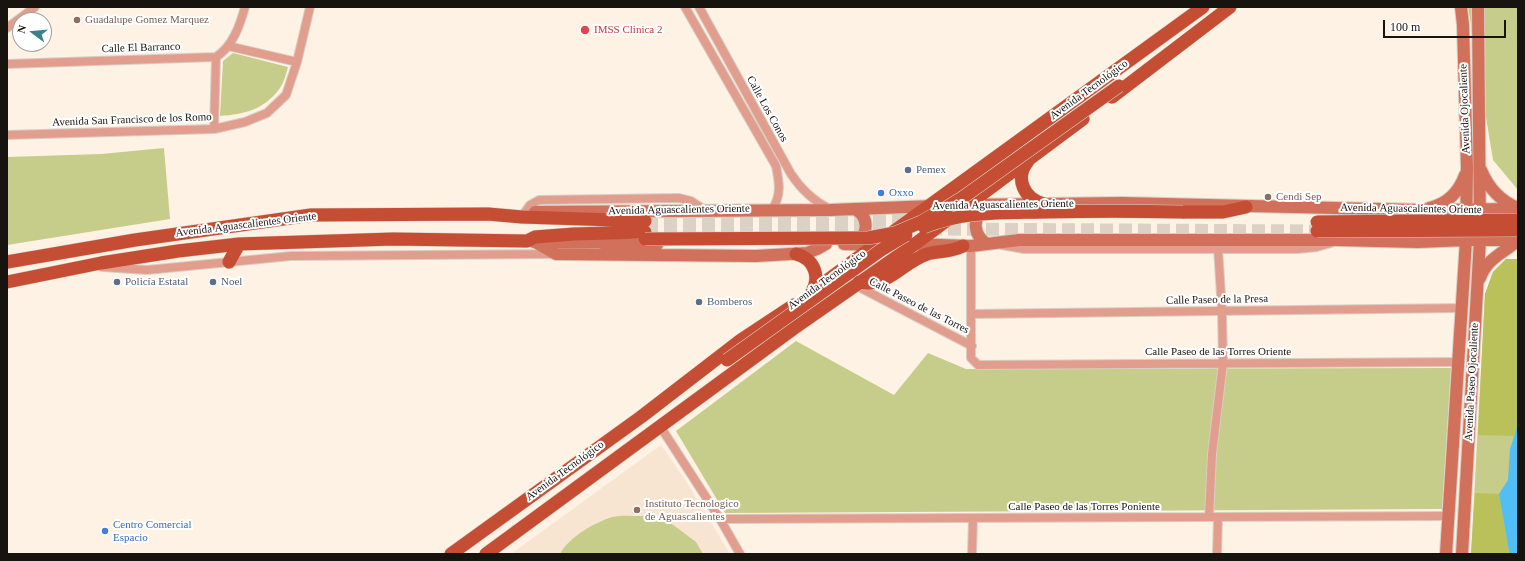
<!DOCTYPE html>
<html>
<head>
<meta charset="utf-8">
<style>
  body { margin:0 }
  #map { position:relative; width:1525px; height:561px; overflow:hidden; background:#fef2e5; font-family:Georgia,serif }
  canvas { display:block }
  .frame { position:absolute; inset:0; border:8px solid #17130f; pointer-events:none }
  .north { position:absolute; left:12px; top:12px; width:40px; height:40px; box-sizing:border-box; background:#fff; border:1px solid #a2a19f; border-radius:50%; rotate:286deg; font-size:11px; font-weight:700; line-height:16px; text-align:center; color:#17130f }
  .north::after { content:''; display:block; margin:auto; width:14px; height:18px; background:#3a8288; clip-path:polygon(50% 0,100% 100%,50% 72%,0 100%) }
  .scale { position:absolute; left:1383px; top:20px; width:123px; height:18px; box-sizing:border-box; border:2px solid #17130f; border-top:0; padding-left:5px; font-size:12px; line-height:14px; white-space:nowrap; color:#17130f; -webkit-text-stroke:3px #fff; paint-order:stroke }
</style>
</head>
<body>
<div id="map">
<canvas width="1525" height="561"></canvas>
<div class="frame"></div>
<div class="north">N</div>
<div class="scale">100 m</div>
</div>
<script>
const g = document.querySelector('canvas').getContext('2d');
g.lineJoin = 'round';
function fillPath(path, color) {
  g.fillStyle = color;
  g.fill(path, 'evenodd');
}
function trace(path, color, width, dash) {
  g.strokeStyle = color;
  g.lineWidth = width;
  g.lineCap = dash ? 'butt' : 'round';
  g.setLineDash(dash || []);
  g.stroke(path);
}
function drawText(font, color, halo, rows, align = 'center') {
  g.font = font + ' Georgia,serif';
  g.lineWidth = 4;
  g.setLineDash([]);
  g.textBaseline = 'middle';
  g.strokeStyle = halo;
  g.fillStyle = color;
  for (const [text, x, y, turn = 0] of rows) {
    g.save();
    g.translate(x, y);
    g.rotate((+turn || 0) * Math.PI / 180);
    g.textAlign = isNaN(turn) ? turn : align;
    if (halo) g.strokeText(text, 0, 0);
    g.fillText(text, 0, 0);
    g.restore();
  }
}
fillPath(new Path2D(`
  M 661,445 L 686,481 L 730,554 L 511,554 Z`), '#f7e5d2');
fillPath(new Path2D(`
  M 1468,7 L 1518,7 L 1518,190 L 1493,160 Z
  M 233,53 L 288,67 C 286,74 284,82 280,88 C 264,110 245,114 220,116 L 223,61 Z
  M 164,148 L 170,219 L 7,245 L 7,157 L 101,154 Z
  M 1506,259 L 1518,259 L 1518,554 L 1471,554 L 1485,294 L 1493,272 Z
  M 796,341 L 894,395 L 928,353 L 966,369 L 1451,368 L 1442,509 L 725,513 L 676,431 Z
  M 643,516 L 672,524 L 696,542 L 703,554 L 560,554 C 569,537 594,523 612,517 C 621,515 633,516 643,516 Z`), '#c6cd8a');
fillPath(new Path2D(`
  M 1506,259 L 1518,259 L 1518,424 L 1514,436 L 1478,435 L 1485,294 L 1493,272 Z
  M 1475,493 L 1499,494 L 1509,551 L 1511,554 L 1471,554 Z`), '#bac15b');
fillPath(new Path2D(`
  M 1518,424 L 1518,554 L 1511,554 L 1509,551 L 1499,494 L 1508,480 L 1510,449 Z`), '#52bef6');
trace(new Path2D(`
  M 645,221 L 915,220
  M 929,229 L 1317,231
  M 645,232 L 769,232 L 893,230`), '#dbd1c5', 13, [13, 6]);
const street = new Path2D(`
  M 685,7 L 776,166 C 779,181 782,196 772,209
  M 699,7 L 791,174 C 801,189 812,200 828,208
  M 7,28 L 35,7
  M 228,46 L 297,62
  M 7,64 L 216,57 C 233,46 240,25 245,7
  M 214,129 L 216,57
  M 7,135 L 214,129 L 245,122 L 267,113 L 286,95 L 297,62 L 310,7
  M 525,212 L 530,205 L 539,200 L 679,198 L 691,201 L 705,210
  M 1002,245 L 1024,249 L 1298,249 L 1317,247 L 1331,243
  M 971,246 L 971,358 L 978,365 L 1459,362
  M 102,267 L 147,270 L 291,256 L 555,254
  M 855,285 L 972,346
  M 972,314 L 1462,308
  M 660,426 L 720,519 L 740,554
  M 1209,517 L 1212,454 L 1223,363 L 1222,311 L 1218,248
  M 720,519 L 1449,516
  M 972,554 L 973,518
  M 1217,554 L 1218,517`);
const secondary = new Path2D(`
  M 1481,170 C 1488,187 1500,201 1518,208
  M 963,205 L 1122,203 L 1421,210 L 1518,209
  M 984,208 C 972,219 973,235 987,244
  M 1429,208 C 1447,204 1459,192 1465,175
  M 855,209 C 869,217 869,234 856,243
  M 535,212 L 830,210 L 933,206
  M 534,242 L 600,242 L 615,245 L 657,245
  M 537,243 L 556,254 L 756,256 L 807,253 L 817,249 L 826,244
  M 844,244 L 881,245
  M 910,244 L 971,246 L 1019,240 L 1337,240 L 1418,242 L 1466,240 L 1518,240
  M 1480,278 C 1487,258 1504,253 1518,240
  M 1446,554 L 1466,240 L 1467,168 L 1463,25 L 1461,7
  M 1462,554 L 1480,239 L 1478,7`);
const primary = new Path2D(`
  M 1112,97 L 1230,7
  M 1028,161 C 1014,178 1024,199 1044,204
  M 1183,212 L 1223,212 L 1246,207
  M 796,254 C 815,259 821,278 811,293
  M 7,262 L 135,240 L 311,215 L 488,214 L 522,217 L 645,221
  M 229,262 L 239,244
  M 7,282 L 101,263 L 178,251 L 239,244 L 393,239 L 527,241 L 535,237 L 574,234 L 645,232
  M 859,282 C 889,288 901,263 927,254 C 940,250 949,253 963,246
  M 821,285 L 875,245 L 1203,7
  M 451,554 L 641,417 L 741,340 L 794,305
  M 486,554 L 793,329 L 915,244 L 1083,119`);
trace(street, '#d9cec3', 10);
trace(secondary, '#d9cec3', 14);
trace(primary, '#d9cec3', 14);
trace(street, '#e19e8e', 8);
trace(secondary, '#d2715b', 12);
trace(primary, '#c54d34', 13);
const primaryBridge = new Path2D(`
  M 1317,222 L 1518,220
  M 924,227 C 965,211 999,213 1042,212 C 1089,211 1136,211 1183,212
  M 1317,231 L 1518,230
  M 645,239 L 852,238 L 868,238 L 895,233 L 921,222 L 944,209 L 962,198 L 1119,86
  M 727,360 L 881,250 L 906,235`);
trace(primaryBridge, '#d9cec3', 14, []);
trace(primaryBridge, '#c54d34', 13);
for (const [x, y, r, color] of [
  [77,20,4,"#8d6e63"],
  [585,30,5,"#e0444e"],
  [908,170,4,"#5c6f8a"],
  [881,193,4,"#3f7fe0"],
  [1268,197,4,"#8d6e63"],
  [117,282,4,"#5c6f8a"],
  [213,282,4,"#5c6f8a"],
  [699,302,4,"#5c6f8a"],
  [637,510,4,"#8d6e63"],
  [105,531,4,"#3f7fe0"]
]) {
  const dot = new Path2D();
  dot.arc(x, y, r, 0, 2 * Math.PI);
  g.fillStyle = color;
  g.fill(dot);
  trace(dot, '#fff', 1.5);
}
drawText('11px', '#785e54', '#fff', [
  ["Guadalupe Gomez Marquez",85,20],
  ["Cendi Sep",1276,197],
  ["Instituto Tecnologico",645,504],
  ["de Aguascalientes",645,517]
], 'left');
drawText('11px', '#be3a42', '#fff', [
  ["IMSS Clinica 2",594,30]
], 'left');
drawText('11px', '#17130f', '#fff', [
  ["Calle El Barranco",141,48,-2],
  ["Avenida Tecnológico",1089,90,-36],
  ["Calle Los Conos",767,109,61],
  ["Avenida Ojocaliente",1465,109,-92],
  ["Avenida San Francisco de los Romo",132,120,-2],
  ["Avenida Aguascalientes Oriente",1003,205,-1],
  ["Avenida Aguascalientes Oriente",1411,209,1],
  ["Avenida Aguascalientes Oriente",679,210,-1],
  ["Avenida Aguascalientes Oriente",246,225,-7],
  ["Avenida Tecnológico",827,280,-36],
  ["Calle Paseo de la Presa",1217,300,-1],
  ["Calle Paseo de las Torres",919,306,27],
  ["Calle Paseo de las Torres Oriente",1218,352],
  ["Avenida Paseo Ojocaliente",1472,382,-87],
  ["Avenida Tecnológico",565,471,-36],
  ["Calle Paseo de las Torres Poniente",1084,507]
]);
drawText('11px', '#4e5e75', '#fff', [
  ["Pemex",916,170],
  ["Policía Estatal",125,282],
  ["Noel",221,282],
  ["Bomberos",707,302]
], 'left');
drawText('11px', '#366cbe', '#fff', [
  ["Oxxo",889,193],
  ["Centro Comercial",113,525],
  ["Espacio",113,538]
], 'left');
</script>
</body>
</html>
